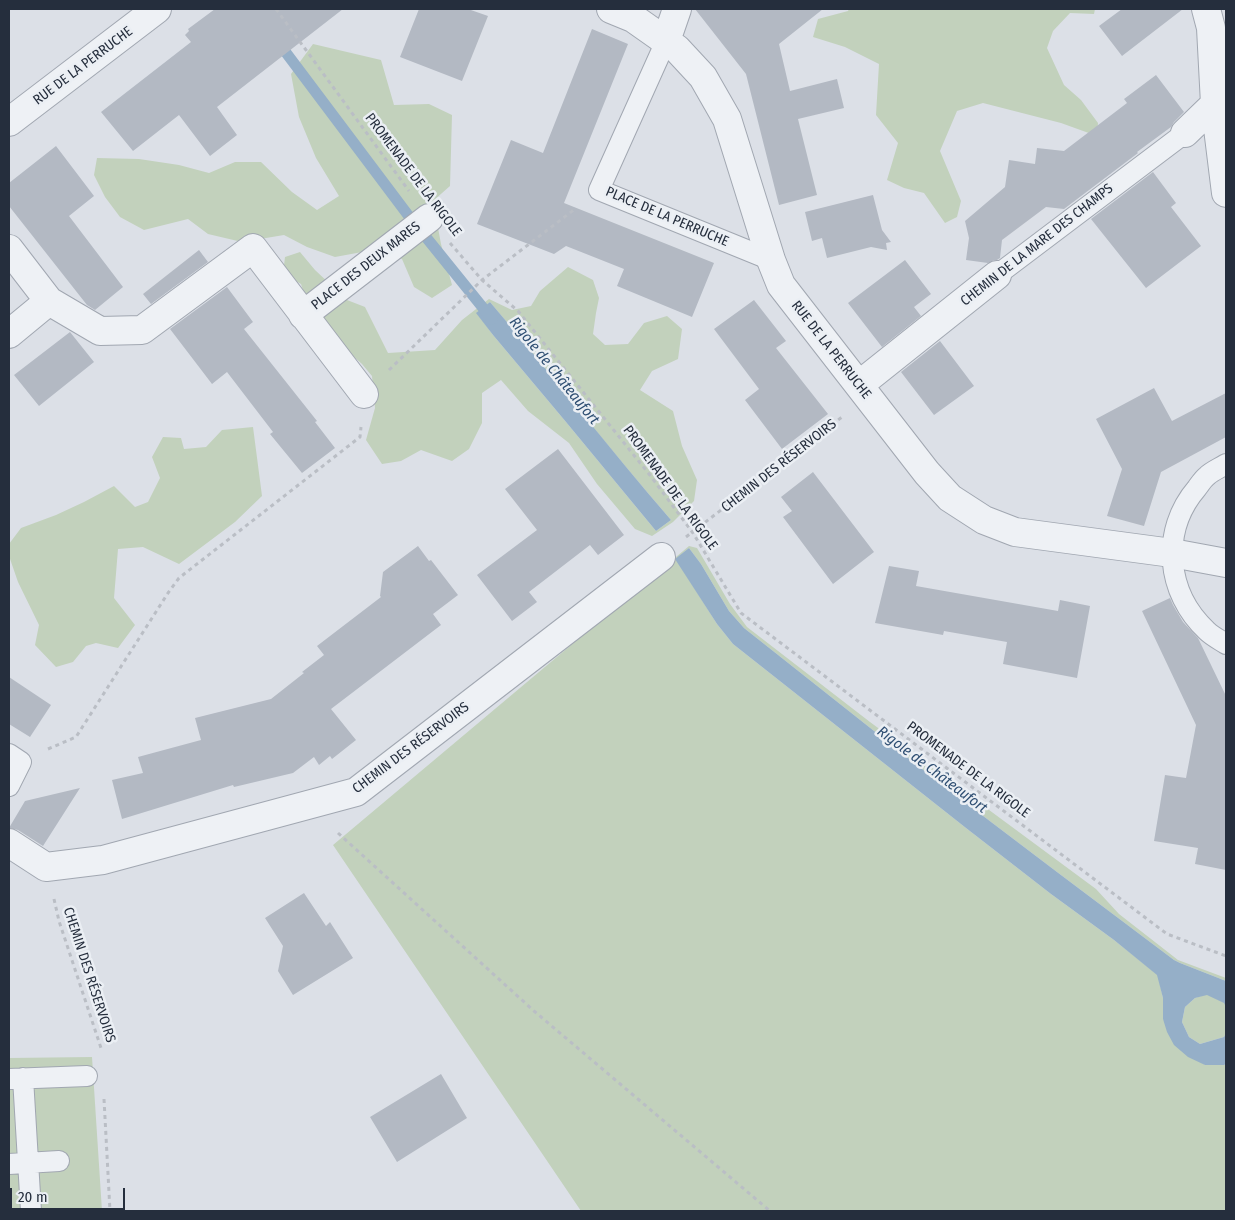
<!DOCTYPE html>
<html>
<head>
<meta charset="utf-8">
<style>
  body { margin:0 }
  #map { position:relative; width:1235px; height:1220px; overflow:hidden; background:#dce0e7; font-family:"Fira Sans Condensed",sans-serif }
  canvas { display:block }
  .frame { position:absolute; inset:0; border:10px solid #252e3d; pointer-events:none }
  .scale { position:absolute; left:10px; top:1188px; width:115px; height:22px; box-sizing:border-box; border:2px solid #252e3d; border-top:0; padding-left:6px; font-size:15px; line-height:18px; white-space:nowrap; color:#252e3d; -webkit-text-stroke:4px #ebeff4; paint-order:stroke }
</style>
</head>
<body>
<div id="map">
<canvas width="1235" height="1220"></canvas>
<div class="frame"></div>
<div class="scale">20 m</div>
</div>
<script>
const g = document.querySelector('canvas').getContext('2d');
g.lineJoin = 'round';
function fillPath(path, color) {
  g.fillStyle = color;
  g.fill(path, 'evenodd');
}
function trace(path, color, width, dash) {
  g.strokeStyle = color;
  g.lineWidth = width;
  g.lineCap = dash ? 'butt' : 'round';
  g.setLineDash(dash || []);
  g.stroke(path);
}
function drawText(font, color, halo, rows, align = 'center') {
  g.font = font + ' "Fira Sans Condensed",sans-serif';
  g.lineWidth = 5;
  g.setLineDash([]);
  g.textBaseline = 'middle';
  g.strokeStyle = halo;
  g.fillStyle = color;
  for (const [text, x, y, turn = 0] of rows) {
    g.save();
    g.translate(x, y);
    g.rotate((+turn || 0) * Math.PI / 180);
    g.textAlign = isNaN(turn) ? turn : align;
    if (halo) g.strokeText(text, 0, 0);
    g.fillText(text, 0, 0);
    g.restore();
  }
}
fillPath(new Path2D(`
  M 849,9 L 1095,9 L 1094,14 L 1070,13 L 1053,31 L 1047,48 L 1064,85 L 1081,100 L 1098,123 L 1097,136 L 1061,123 L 983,103 L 957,111 L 940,151 L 961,201 L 957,217 L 945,223 L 924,193 L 904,188 L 887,180 L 898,143 L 876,115 L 879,64 L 845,47 L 813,37 L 818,19 L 848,11 Z
  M 313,44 L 381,60 L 394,105 L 429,104 L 452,115 L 450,186 L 433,201 L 441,244 L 452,285 L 432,298 L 414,287 L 402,259 L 373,250 L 335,257 L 307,247 L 284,235 L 242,242 L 208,234 L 188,219 L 144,230 L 120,217 L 105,197 L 94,175 L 97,158 L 139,159 L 179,165 L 209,173 L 235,162 L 261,162 L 292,192 L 317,210 L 339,196 L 316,158 L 299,117 L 291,74 Z
  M 300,252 L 315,270 L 347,300 L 365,307 L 388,353 L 435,350 L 462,320 L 489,299 L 512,310 L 531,306 L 540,291 L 568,267 L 593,280 L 599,298 L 596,313 L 593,334 L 605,345 L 628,344 L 644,323 L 667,316 L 682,329 L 678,359 L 652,371 L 640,390 L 673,411 L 682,446 L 697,480 L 694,501 L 673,522 L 652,536 L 635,529 L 597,484 L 569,443 L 528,411 L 501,380 L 482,393 L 482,423 L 469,449 L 452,461 L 421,450 L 401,461 L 382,464 L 366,440 L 375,408 L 372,376 L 362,364 L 344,348 L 327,323 L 306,299 L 301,284 L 283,274 L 285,257 ZM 490,302 C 550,374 609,448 671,520 L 656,531 L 566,422 L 493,335 L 477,313 Z
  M 253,427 L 262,496 L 235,522 L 179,564 L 143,547 L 118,549 L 114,598 L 135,625 L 118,648 L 96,643 L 86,646 L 73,662 L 56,667 L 35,645 L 39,625 L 18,582 L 9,556 L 9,544 L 21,528 L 56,515 L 84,502 L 114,486 L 135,507 L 148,502 L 160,478 L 152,457 L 163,437 L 181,438 L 184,449 L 206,447 L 222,430 Z
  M 689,546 L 697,548 L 730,604 L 747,627 L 870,722 L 1096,889 L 1119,914 L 1178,960 L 1226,978 L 1226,981 L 1180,963 L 1174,960 L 1057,872 L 941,784 L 744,628 L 729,611 L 701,564 L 689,548 L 676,559 L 717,624 L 733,644 L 966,828 L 1051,894 L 1114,940 L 1158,975 L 1163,998 L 1163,1019 L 1205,1065 L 1224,1065 L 1226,1064 L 1226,1211 L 581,1211 L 333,845 Z
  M 1207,994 L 1225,1003 L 1226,1007 L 1226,1033 L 1224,1037 L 1200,1044 L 1189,1037 L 1182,1022 L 1185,1007 L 1195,998 Z
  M 92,1057 L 102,1211 L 9,1211 L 9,1058 Z`), '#c2d1bc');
fillPath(new Path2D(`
  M 490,302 C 551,374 609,448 671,520 L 656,531 L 566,422 L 493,335 L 476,313 Z
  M 689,548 L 701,564 L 729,611 L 744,628 L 941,784 L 1057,872 L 1174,960 L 1180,963 L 1226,981 L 1226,1007 L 1224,1003 L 1207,995 L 1195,998 L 1185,1007 L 1182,1022 L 1189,1037 L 1200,1044 L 1224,1037 L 1226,1033 L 1226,1064 L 1224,1065 L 1205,1065 L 1188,1057 L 1174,1045 L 1167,1032 L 1163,1019 L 1163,998 L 1157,975 L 1114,940 L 1051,894 L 966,828 L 733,644 L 717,624 L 675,559 Z`), '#95afc8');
trace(new Path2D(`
  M 278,42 L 414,223
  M 421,231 L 492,319`), '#95afc8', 11);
fillPath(new Path2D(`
  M 215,9 L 343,9 L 217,107 L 237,135 L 210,156 L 179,115 L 133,151 L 101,112 L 191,42 L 185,35 L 189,31 L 188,29 Z
  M 419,9 L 468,9 L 488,16 L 462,81 L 400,57 Z
  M 695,9 L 823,9 L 779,44 L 790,91 L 837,79 L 844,108 L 798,119 L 817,195 L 779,205 L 746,74 Z
  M 1122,9 L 1183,9 L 1122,56 L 1099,26 Z
  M 592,29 L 628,44 L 564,203 L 714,263 L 692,317 L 617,286 L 624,269 L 566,246 L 554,254 L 477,224 L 511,140 L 543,153 Z
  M 1156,75 L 1184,112 L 1174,122 L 1171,127 L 1137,152 L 1138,153 L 1064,209 L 1046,207 L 1002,240 L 1000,258 L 997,260 L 994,260 L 988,263 L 966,260 L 969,238 L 965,221 L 1005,187 L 1009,160 L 1035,164 L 1037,148 L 1064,151 L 1127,103 L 1124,99 Z
  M 56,146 L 94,196 L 69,216 L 123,287 L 95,310 L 87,305 L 9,206 L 9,183 Z
  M 1153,172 L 1176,203 L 1171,207 L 1201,246 L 1146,288 L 1091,219 Z
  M 873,195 L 882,230 L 891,242 L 886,243 L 887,250 L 871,247 L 827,258 L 822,238 L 812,241 L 805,212 Z
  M 199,250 L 208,262 L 151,304 L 143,294 Z
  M 905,260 L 931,294 L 914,307 L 921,316 L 882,347 L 848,303 Z
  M 227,287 L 253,322 L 244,329 L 317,421 L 315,422 L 335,448 L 302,473 L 270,434 L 273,432 L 227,372 L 212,384 L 170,329 Z
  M 754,300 L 786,341 L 776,348 L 828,414 L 782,449 L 745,400 L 759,389 L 714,329 Z
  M 70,332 L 94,362 L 39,406 L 14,375 Z
  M 940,341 L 974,386 L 934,415 L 901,372 Z
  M 1154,388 L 1172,421 L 1226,393 L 1226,437 L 1161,472 L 1144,526 L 1107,516 L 1122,469 L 1096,419 Z
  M 558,449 L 624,535 L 598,555 L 590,545 L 529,592 L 537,602 L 512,621 L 477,575 L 537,530 L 505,489 Z
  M 813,472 L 874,552 L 833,584 L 783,517 L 792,511 L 781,497 Z
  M 418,546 L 429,561 L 431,560 L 458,595 L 433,614 L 441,625 L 331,709 L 356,740 L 332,759 L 330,756 L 319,765 L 314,757 L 293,773 L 234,787 L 233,785 L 122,819 L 112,780 L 143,773 L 138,757 L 201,740 L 195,718 L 271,699 L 304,673 L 302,672 L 324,655 L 317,646 L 381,597 L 380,596 L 383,572 Z
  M 889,566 L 919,571 L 916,586 L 1058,611 L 1060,600 L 1090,606 L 1077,678 L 1003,664 L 1007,642 L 944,631 L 943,635 L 875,623 Z
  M 1170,598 L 1173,605 L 1183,622 L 1198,638 L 1226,696 L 1226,870 L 1195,864 L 1198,848 L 1154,841 L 1165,775 L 1186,778 L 1196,725 L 1142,611 Z
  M 9,677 L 51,705 L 30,737 L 9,724 Z
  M 80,788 L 43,846 L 18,830 L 9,828 L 25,801 Z
  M 304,893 L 326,926 L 330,922 L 353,958 L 293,995 L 278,971 L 283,946 L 265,918 Z
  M 441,1074 L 467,1118 L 397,1162 L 370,1117 Z`), '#b3b9c3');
const lane = new Path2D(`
  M 666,41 L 599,190 L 771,260
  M 997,275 L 1185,133
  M 1226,464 C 1220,468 1212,471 1207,476 C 1203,479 1200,484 1197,488 C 1160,531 1166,593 1207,631 C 1212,636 1220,640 1226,644
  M 9,754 L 21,762 L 9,786
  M 23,1078 L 31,1211
  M 9,1079 L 87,1076
  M 9,1164 L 59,1161`);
const street = new Path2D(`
  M 611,9 L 633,18 L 677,49 L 703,77 L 727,119 L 771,260 L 781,285 L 927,473 L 950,498 L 984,520 L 1015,532 L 1172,553 L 1226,563
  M 1206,9 L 1211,28 L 1215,104 L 1226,193
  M 666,41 L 677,9
  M 9,122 L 157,9
  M 1185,133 L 1215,104
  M 9,249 L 49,301 L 9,334
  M 49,301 L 100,331 L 142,330 L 253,248 L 364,394
  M 303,315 L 429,218
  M 859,385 L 997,275
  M 9,843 L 46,867 L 103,860 L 356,792 L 661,557`);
trace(lane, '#a1a7b1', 22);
trace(street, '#a1a7b1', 30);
trace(new Path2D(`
  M 276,9 L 409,191
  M 450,243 L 482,280 L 518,311 L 649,474 L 693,533 L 741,613 L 1167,934 L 1226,956
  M 389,370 L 482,280 L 575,209
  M 686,537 L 842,417
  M 48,749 L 76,737 L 168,593 L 179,578 L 360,437 L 361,427
  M 338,833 L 534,1011 L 770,1211
  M 54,899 L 59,921 L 102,1051
  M 104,1099 L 110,1211`), '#babec5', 3, [4, 4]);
trace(lane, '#eef1f5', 20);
trace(street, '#eef1f5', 28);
drawText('14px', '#252e3d', '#ebeff4', [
  ["RUE DE LA PERRUCHE",83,66,-37],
  ["PROMENADE DE LA RIGOLE",413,175,53],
  ["PLACE DE LA PERRUCHE",667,217,23],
  ["CHEMIN DE LA MARE DES CHAMPS",1037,245,-38],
  ["PLACE DES DEUX MARES",366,266,-38],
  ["RUE DE LA PERRUCHE",831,350,52],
  ["CHEMIN DES RÉSERVOIRS",779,466,-38],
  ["PROMENADE DE LA RIGOLE",670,488,54],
  ["CHEMIN DES RÉSERVOIRS",411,748,-37],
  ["PROMENADE DE LA RIGOLE",968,770,37],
  ["CHEMIN DES RÉSERVOIRS",89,975,72]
]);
drawText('italic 15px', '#2e4e72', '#ebeff4', [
  ["Rigole de Châteaufort",554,371,51],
  ["Rigole de Châteaufort",932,770,37]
]);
</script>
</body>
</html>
